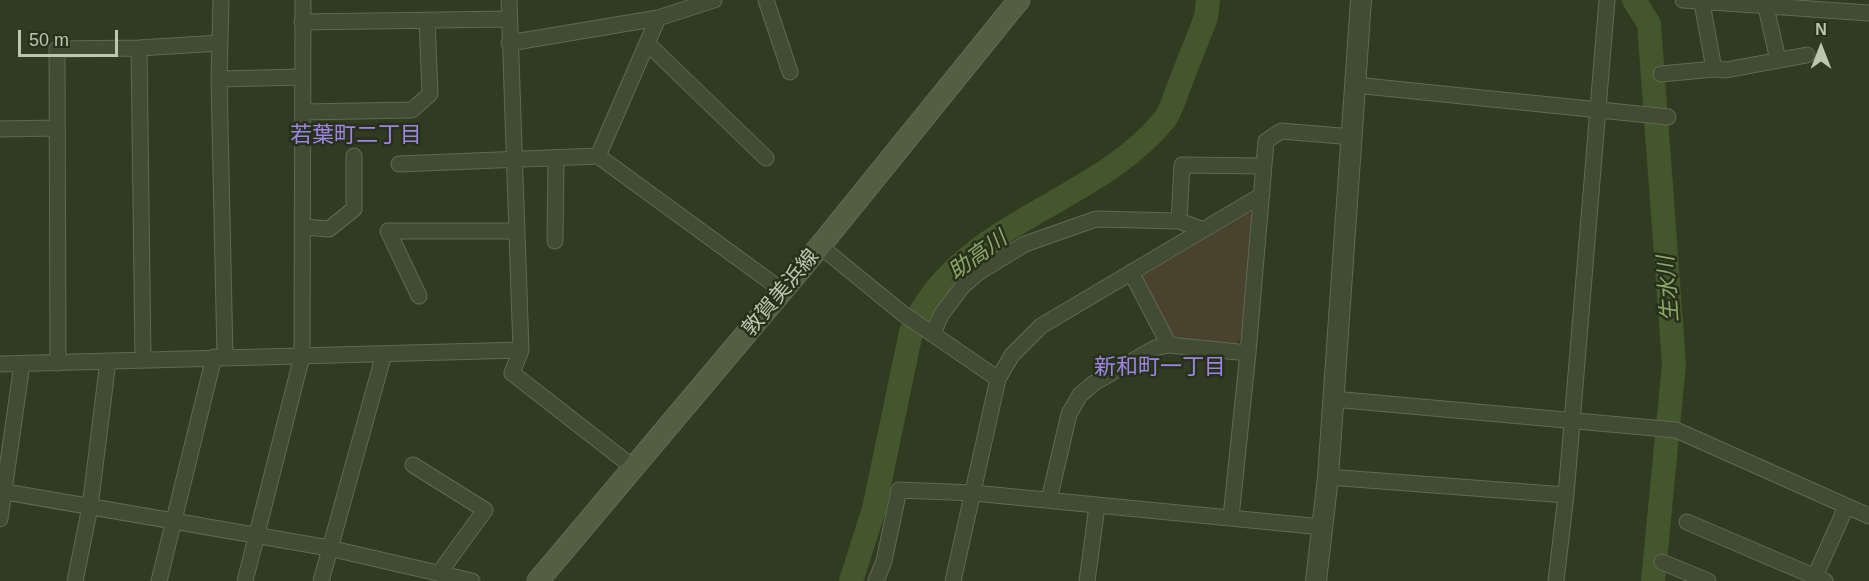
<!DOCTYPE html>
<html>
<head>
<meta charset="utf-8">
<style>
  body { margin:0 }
  #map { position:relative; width:1869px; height:581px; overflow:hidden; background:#313b21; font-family:Arial,sans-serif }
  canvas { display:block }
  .north { position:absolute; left:1791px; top:18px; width:60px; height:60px; -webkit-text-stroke:4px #27301b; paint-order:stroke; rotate:0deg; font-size:16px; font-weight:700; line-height:24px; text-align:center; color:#bdc7b0 }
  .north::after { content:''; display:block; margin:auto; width:21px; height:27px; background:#bdc7b0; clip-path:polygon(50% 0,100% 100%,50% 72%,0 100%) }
  .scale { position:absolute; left:18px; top:30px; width:100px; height:27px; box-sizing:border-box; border:3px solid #bdc7b0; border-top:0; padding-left:8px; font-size:18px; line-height:21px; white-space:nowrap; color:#bdc7b0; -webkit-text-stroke:4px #27301b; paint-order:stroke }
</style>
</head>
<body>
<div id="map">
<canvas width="1869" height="581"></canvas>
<div class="north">N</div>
<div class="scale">50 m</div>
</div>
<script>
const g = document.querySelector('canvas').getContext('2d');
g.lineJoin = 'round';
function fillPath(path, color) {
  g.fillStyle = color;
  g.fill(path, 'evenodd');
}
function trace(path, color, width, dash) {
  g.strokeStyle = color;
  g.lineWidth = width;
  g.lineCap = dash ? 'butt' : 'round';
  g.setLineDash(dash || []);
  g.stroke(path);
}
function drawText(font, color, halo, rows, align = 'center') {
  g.font = font + ' Arial,"Noto Sans JP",sans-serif';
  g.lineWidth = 5;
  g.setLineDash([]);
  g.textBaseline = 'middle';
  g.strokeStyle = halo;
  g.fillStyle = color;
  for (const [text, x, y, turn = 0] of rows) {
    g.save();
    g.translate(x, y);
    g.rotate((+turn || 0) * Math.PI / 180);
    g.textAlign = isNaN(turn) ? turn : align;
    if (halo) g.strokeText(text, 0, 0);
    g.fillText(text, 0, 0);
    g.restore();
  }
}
fillPath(new Path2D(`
  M 1249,212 L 1254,217 L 1243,335 L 1235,345 L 1173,337 L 1141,283 L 1142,276 Z`), '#49422d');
trace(new Path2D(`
  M 1634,0 L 1649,24 L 1674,364 L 1653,581
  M 851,581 L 874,509 L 911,332 C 955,223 1096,205 1165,119 C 1171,111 1174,99 1178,89 C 1187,65 1197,41 1206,17 L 1208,0`), '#44562b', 24);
const minor = new Path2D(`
  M 221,0 L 219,79 L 225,357
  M 509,0 L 521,350 L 512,373 L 634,468
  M 766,0 L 790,72
  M 1683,0 L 1869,13
  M 1702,3 L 1714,69
  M 1766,7 L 1778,60
  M 302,22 L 509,19
  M 509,43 L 658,18 L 714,0
  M 649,45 L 766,158
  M 139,48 L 143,360
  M 1661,74 L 1714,69 L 1726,70 L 1807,55
  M 219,79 L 302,77
  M 1355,85 L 1668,117
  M 303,112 L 412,110 L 430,94 L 427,20
  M 0,129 L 56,128
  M 598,156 L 658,18
  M 399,164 L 598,156 L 783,291
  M 1179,221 L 1182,165 L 1264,166
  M 304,227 L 329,229 L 354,209 L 354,156
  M 555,241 L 556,159
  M 820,246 L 902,313 L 998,379
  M 419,296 L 388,231 L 517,231
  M 933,333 L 941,315 L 962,287 L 979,272 L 1025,244 L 1096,219 L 1179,221 L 1201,229
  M 1169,345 L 1248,353
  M 58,363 L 57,49 L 139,48 L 220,43
  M 0,364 L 521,350
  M 1333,399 L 1676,430 L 1869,516
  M 413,465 L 485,510 L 440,572
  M 1328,477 L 1566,495
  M 0,491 L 329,548 L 472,581
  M 1049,500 L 1069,414 L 1080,395 L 1094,383 L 1155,348 L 1169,345 L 1131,272
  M 1231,517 L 1248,353 L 1266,141 L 1281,131 L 1353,137
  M 0,519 L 22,364
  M 1687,522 L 1825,581
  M 1662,562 L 1708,581
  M 75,581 L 90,507 L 108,361
  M 159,581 L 214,357
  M 245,581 L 302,356 L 303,0
  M 321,581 L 384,354
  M 876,581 L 884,561 L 899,490 L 974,493 L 1322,527
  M 953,581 L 998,379 L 1012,355 L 1041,326 L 1262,195
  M 1087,581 L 1097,506
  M 1556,581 L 1566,495 L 1607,0
  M 1813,581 L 1846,507`);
const tertiary = new Path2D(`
  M 1316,581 L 1328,477 L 1361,0`);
const secondary = new Path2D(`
  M 538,581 L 820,246 L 1019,0`);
trace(minor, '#606953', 17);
trace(tertiary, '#606953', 22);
trace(secondary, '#606953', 23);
trace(minor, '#424c35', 15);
trace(tertiary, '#424c35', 20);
trace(secondary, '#525f43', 21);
drawText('21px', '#bdc7b0', '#27301b', [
  ["敦賀美浜線",781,293,-50]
]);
drawText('22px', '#9e85e1', '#27301b', [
  ["若葉町二丁目",356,136],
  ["新和町一丁目",1160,368]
]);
drawText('italic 22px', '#8ea868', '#27301b', [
  ["助高川",978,256,-36],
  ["生水川",1669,289,-94]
]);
</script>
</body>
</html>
